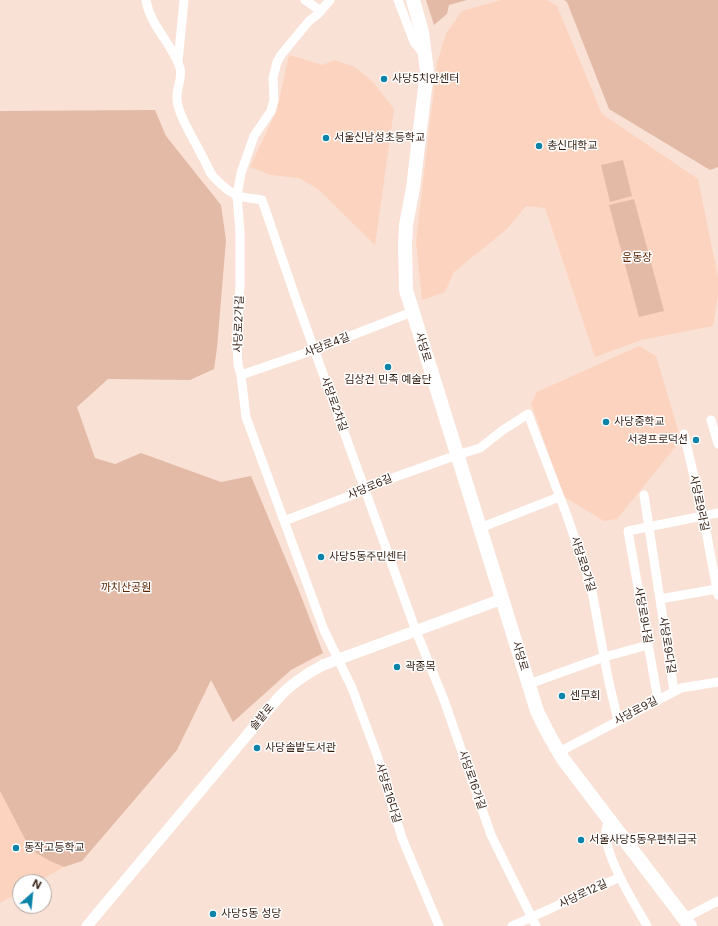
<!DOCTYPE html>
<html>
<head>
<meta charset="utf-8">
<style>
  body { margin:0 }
  #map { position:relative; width:718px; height:926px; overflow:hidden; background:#fae1d5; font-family:Inter,sans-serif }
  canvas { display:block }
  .north { position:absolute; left:12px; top:874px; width:40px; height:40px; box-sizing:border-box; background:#fff; border:1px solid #aea5a0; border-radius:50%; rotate:27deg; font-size:11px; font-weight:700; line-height:16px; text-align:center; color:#341e12 }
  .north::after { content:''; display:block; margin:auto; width:14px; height:18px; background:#0c83a9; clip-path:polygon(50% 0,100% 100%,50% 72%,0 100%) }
</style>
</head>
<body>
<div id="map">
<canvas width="718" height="926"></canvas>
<div class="north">N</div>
</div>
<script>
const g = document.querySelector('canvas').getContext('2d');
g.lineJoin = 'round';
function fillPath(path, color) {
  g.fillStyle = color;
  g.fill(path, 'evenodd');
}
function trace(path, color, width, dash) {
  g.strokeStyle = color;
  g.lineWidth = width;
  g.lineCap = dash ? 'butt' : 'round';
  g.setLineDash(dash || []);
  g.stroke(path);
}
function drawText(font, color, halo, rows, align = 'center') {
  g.font = font + ' Inter,"Noto Sans KR",sans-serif';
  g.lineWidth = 3;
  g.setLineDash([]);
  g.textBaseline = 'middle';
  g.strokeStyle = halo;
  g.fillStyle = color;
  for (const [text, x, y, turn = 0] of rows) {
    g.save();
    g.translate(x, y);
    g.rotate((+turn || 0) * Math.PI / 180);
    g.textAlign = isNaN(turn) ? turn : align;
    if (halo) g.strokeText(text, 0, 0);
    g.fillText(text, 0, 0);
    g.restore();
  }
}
fillPath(new Path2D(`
  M 501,0 L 547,0 L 557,6 L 602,114 L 698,179 L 718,278 L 718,295 L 713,326 L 641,340 L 595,357 L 545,208 L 526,206 L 507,229 L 454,272 L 445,292 L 422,300 L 416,241 L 437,63 L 446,34 L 462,11 Z
  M 289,55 L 323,65 L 334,60 L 355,67 L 373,82 L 394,109 L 375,245 L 318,189 L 299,178 L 271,175 L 250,167 L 277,110 Z
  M 639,346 L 656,356 L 681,440 L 617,519 L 604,521 L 563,496 L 531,403 L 537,392 Z
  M 0,791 L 27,843 L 36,853 L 50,861 L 64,867 L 37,882 L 20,882 L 20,892 L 0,903 Z`), '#fcd3be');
fillPath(new Path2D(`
  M 426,0 L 467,0 L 449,5 L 447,14 L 434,25 Z
  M 564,0 L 718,0 L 718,167 L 710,170 L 609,109 L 567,2 Z
  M 155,110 L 166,136 L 221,205 L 226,240 L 217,348 L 214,369 L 190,380 L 108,379 L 77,407 L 95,458 L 115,464 L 141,453 L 221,482 L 251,476 L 299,591 L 323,653 L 291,670 L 233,722 L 211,680 L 177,750 L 82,861 L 64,867 L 50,861 L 36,853 L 27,843 L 0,791 L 0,111 Z
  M 623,160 L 632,196 L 610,202 L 601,165 Z
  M 634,199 L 664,311 L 639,317 L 609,205 Z`), '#e3baa6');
trace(new Path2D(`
  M 146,0 C 150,26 172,43 180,68 C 183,78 176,88 177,98 C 177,114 195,141 202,156 C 206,162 208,169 212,175 C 216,180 223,186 228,190 C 238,198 249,198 262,200 L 296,299 L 416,631 L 444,700 L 491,835 L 536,926
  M 305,0 L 321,11
  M 330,0 L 318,14 L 309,21 L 281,55 L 277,62 L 273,78 L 274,100 L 271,111 L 254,136 L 241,173 L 237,196 L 240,231 L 240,283 L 237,345 L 238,365 L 241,375 L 246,417 L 324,630 L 352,688 L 377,755 L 402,838 L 439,926
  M 398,0 L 414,42 L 424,54
  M 178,62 L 184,0
  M 241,375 L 314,350 L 412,312
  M 711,420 L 718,444
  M 684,434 L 703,515 L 718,595
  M 644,495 L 674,691
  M 284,521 L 365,490 L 370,486 L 457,455 L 480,448 L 503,430 L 528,414 L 566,513 L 591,586 L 608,678 L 618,721
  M 480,528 L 559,497
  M 660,599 L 717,589
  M 529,684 L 604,657 L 648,645
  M 658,700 L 628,531 L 718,513
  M 559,752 L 681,688 L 718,682
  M 609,819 C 608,823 606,827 606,831 C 604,856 635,904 647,926
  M 685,918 L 718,901
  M 512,926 L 620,877`), '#fff', 9);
trace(new Path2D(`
  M 87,926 L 279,697 C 292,683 306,674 323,665 L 502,599`), '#fff', 11);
trace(new Path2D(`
  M 413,0 L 422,32 L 427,71 L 413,188 L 406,225 L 405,245 L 406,290 L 537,711 C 545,728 553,743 563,759 L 690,926`), '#fff', 14);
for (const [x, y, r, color] of [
  [384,79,4,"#0c83a9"],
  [326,138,4,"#0c83a9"],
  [539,146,4,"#0c83a9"],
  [388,367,4,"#0c83a9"],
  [606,422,4,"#0c83a9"],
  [696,440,4,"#0c83a9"],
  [321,557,4,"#0c83a9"],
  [397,667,4,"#0c83a9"],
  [562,696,4,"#0c83a9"],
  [257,748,4,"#0c83a9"],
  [581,840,4,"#0c83a9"],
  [16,848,4,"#0c83a9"],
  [213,914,4,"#0c83a9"]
]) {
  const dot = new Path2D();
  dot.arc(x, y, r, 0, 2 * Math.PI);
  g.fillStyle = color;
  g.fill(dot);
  trace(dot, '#fff', 1.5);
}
drawText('11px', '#341e12', '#fff', [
  ["사당5치안센터",392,79],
  ["서울신남성초등학교",334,138],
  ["총신대학교",547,146],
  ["김상건 민족 예술단",388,380,"center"],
  ["사당중학교",614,422],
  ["서경프로덕션",688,440,"right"],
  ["사당5동주민센터",329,557],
  ["곽종목",405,667],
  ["센무회",570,696],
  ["사당솔밭도서관",265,748],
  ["서울사당5동우편취급국",589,840],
  ["동작고등학교",24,848],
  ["사당5동 성당",221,914]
], 'left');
drawText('11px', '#5c2300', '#fff', [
  ["운동장",637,258],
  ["까치산공원",126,588]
]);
drawText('11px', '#341e12', '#fff', [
  ["사당로2가길",239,324,-88],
  ["사당로4길",327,345,-21],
  ["사당로",423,347,73],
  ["사당로2차길",334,404,70],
  ["사당로6길",370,487,-23],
  ["사당로9라길",699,503,78],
  ["사당로9가길",583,564,72],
  ["사당로9나길",643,615,80],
  ["사당로9다길",667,645,81],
  ["사당로",520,656,73],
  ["사당로9길",636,711,-28],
  ["솔밭로",262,717,-50],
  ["사당로16가길",472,780,71],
  ["사당로16다길",388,793,73],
  ["사당로12길",583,894,-25]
]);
</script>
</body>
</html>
